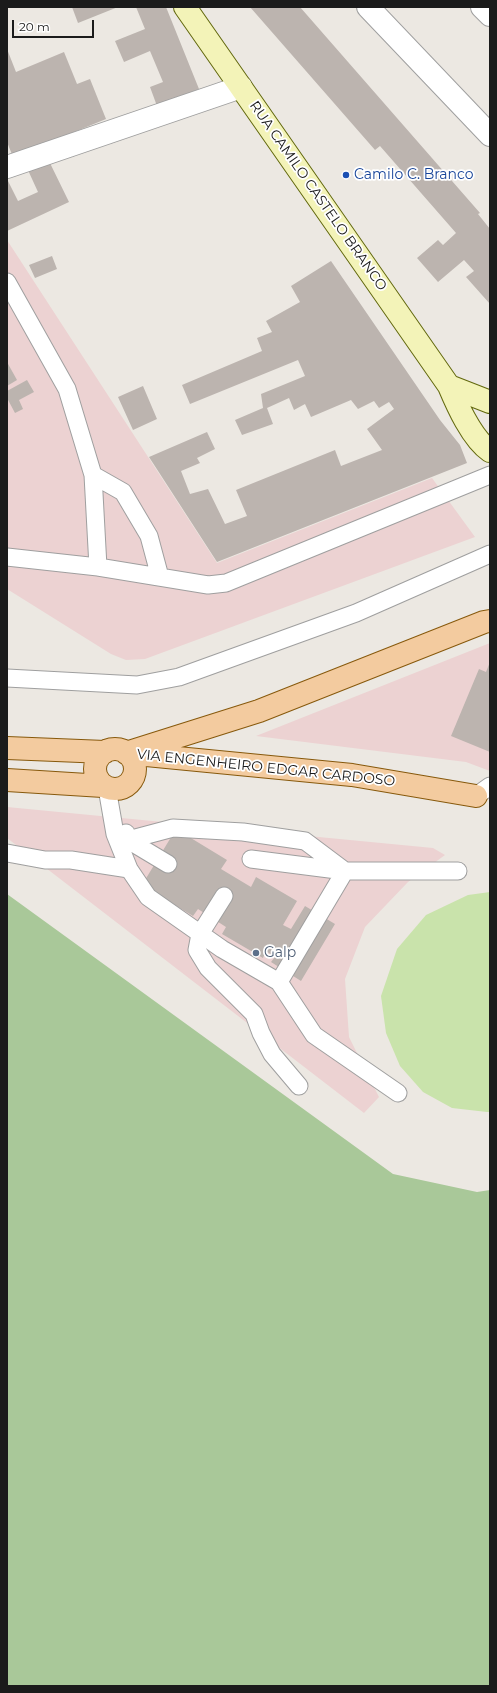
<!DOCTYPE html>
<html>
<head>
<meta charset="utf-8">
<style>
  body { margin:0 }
  #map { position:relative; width:497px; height:1693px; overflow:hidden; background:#ece8e2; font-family:Montserrat,sans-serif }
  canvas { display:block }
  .frame { position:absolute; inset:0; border:8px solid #1b1b1b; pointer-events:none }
  .scale { position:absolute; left:12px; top:20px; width:82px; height:18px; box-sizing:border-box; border:2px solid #1b1b1b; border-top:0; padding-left:5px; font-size:12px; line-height:14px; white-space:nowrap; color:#1b1b1b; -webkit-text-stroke:3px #fff; paint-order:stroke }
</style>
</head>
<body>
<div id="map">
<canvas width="497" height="1693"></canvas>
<div class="frame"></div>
<div class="scale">20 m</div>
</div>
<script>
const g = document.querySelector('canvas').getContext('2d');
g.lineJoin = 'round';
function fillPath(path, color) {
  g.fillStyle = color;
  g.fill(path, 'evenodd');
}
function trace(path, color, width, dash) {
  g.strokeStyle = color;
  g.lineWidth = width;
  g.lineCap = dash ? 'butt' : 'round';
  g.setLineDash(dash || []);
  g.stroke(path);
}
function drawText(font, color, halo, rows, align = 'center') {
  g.font = font + ' Montserrat,sans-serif';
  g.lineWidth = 3.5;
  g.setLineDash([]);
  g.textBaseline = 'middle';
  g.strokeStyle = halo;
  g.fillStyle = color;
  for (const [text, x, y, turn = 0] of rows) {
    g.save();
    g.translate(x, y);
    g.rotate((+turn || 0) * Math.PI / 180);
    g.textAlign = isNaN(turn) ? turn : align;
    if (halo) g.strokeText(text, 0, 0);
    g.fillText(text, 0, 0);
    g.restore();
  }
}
fillPath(new Path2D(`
  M 7,240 L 217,563 L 432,478 L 475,537 L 145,659 L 126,660 L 111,654 L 7,589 Z
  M 490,643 L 490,771 L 466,762 L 256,736 Z
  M 7,807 L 433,848 L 445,855 L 408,882 L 365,927 L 345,979 L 349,1037 L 379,1097 L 364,1113 L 7,838 Z`), '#ecd2d2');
fillPath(new Path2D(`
  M 490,892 L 490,1112 L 487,1112 L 452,1108 L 423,1092 L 400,1066 L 386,1033 L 381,996 L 397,949 L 426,915 L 468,895 Z`), '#c9e3ab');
fillPath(new Path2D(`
  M 7,894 L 393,1174 L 477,1192 L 490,1190 L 490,1686 L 7,1686 Z`), '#a9c899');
fillPath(new Path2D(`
  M 72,7 L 118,7 L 78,23 Z
  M 136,7 L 166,7 L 199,89 L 157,106 L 150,87 L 163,82 L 150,51 L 124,62 L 115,41 L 145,29 Z
  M 250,7 L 300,7 L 480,213 L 478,214 L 490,229 L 490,304 L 466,277 L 474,271 L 464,260 L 438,282 L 417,258 L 438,240 L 443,245 L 456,233 L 380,146 L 375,150 Z
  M 7,49 L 16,72 L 64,52 L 77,84 L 90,79 L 106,119 L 13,157 L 7,142 Z
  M 48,159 L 69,202 L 7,231 L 7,179 L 18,201 L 38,192 L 27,168 Z
  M 52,256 L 57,269 L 35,278 L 29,265 Z
  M 331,261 L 440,420 L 460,445 L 467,463 L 217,562 L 149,457 L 207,432 L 215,449 L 197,458 L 200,463 L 181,471 L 190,494 L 208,489 L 225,524 L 247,516 L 236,490 L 335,450 L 341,466 L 382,450 L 367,429 L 394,409 L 389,402 L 379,408 L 374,401 L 358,409 L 351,400 L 311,417 L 305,404 L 294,410 L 289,398 L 267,408 L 273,424 L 242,435 L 235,420 L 263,408 L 261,394 L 305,376 L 298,360 L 190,404 L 182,385 L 262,351 L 257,338 L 272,332 L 266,321 L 300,302 L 291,286 Z
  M 7,362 L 17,380 L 7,386 Z
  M 27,380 L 34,392 L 19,400 L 23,409 L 15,413 L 7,398 L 7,391 Z
  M 143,386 L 157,419 L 133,430 L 118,397 Z
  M 490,662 L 490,752 L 451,736 L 479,669 L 486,672 Z
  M 176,829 L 227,860 L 221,869 L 251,887 L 256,877 L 297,901 L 283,925 L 291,929 L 305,906 L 335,924 L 301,981 L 271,962 L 275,957 L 266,951 L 263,958 L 222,934 L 226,927 L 198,909 L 193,916 L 142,885 Z`), '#bcb4af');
const lane = new Path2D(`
  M 7,282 L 67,389 L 93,475 L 98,567
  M 93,475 L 123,492 L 149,536 L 160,577
  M 7,557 L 98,567 L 208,585 L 226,583 L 490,475
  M 7,678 L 137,685 L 179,677 L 356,613 L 490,554
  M 107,788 L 115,834 L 129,869 L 148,897 L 222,949 L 279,982 L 314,1035 L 398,1093
  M 476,796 L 490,786
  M 126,833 L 128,840 L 168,864
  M 128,840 L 173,828 L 243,832 L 305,841 L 345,871 L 279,982
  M 7,853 L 45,860 L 71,860 L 129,869
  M 251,859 L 345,871 L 458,871
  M 224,896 L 200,934 L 197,950 L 208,968 L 254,1014 L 261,1033 L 272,1054 L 299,1086`);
const street = new Path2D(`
  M 368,7 L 490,135
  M 482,7 L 490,15
  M 7,167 L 241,87`);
const secondary = new Path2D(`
  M 185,7 L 449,386 C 457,405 472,439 490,451
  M 449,386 L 490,402`);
const primary = new Path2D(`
  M 7,748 L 105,752
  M95 769a20 20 0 1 1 40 0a20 20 0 1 1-40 0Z
  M 126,753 L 259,711 L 484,622 L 490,621
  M 136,754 L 352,775 L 476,796
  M 7,780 L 103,786`);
trace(lane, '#9f9f9f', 19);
trace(street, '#9f9f9f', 24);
trace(secondary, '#62680d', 24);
trace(primary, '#87590c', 24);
trace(lane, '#fff', 17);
trace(street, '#fff', 22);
trace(secondary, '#f3f3b8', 22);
trace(primary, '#f3cb9f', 22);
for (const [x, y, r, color] of [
  [346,175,4,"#1a4fb4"],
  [256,953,4,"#5c6f8a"]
]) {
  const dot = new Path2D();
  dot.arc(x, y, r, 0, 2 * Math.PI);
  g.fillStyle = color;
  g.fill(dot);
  trace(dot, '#fff', 1.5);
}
drawText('14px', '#164399', '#fff', [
  ["Camilo C. Branco",354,175]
], 'left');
drawText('14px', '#1b1b1b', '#fff', [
  ["RUA CAMILO CASTELO BRANCO",318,196,55],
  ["VIA ENGENHEIRO EDGAR CARDOSO",266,768,6]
]);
drawText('14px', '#4e5e75', '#fff', [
  ["Galp",264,953]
], 'left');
</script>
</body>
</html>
